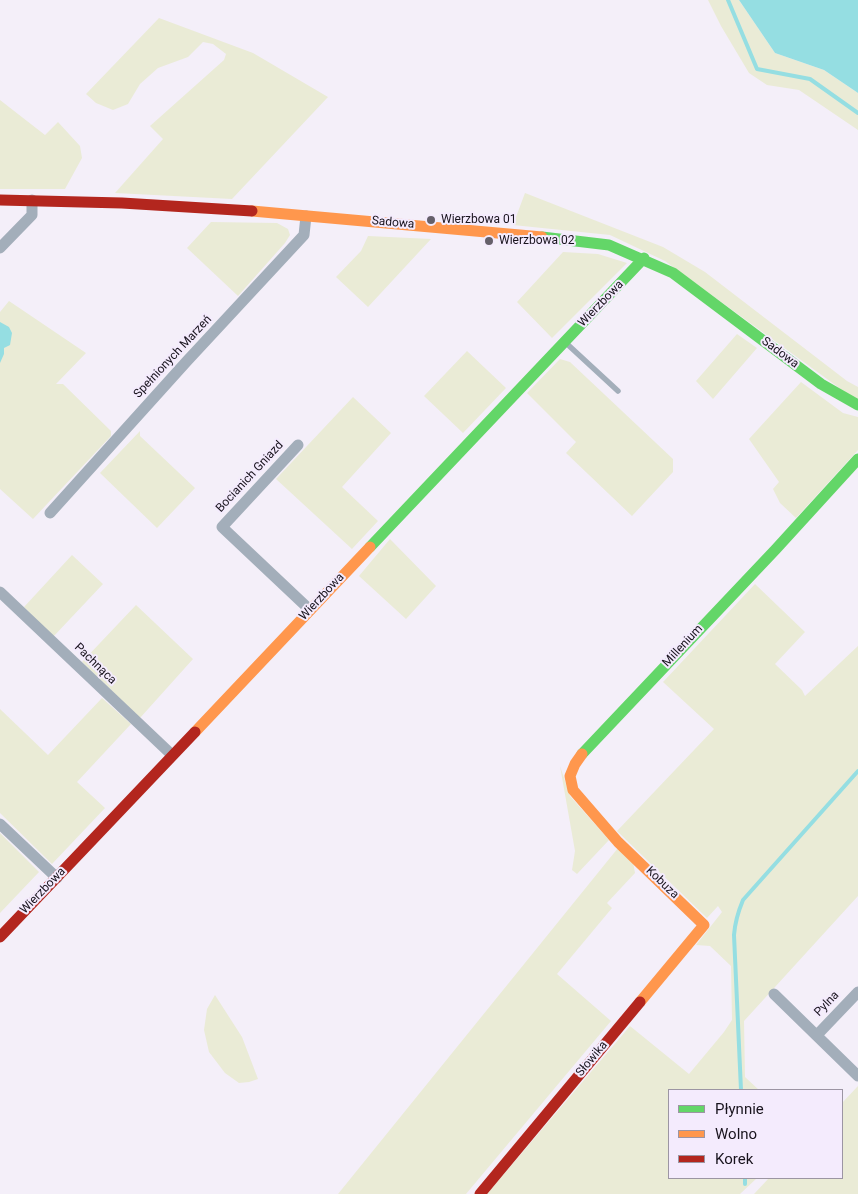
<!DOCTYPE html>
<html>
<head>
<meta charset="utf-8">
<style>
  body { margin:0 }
  #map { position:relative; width:858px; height:1194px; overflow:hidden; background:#f4eff9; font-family:Roboto,sans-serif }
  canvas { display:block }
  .legend { position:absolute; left:668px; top:1089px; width:175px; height:90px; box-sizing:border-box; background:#f4ebfd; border:1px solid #9c95a3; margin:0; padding:6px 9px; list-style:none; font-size:15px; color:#18131d }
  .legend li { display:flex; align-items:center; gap:10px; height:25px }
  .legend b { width:25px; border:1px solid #9c95a3 }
</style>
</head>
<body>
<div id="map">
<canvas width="858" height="1194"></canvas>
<ul class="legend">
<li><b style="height:6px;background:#63d668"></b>Płynnie</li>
<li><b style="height:6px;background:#ff974d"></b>Wolno</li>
<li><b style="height:6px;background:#b3261e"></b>Korek</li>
</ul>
</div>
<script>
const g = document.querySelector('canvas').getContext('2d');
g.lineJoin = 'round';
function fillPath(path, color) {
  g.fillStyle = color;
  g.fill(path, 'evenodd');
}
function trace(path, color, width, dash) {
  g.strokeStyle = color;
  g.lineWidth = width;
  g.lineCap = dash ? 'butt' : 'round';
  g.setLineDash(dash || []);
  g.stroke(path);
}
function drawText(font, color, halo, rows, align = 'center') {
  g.font = font + ' Roboto,sans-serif';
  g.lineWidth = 4;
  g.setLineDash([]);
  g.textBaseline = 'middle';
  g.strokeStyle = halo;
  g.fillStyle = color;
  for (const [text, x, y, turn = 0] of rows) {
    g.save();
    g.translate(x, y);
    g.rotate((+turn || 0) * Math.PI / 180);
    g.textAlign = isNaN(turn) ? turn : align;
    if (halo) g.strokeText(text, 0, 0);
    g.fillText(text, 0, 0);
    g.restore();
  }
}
fillPath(new Path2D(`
  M 708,0 L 739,0 L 775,53 L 824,70 L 858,93 L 858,130 L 799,90 L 767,85 L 749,73 L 721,26 Z
  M 159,18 L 253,53 L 328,97 L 232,199 L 115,193 L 163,139 L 150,126 L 224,60 L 226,54 L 213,44 L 203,42 L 188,57 L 158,68 L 140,84 L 128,104 L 113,110 L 96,103 L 86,94 Z
  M 0,100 L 45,135 L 58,122 L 80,146 L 82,158 L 65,189 L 0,189 Z
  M 525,193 L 663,247 L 705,272 L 847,381 L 858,387 L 858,399 L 849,395 L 665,261 L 610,235 L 513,225 Z
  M 211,222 L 277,223 L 288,229 L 290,235 L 285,243 L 238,296 L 187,248 Z
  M 368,236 L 431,239 L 368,307 L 336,277 L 361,251 Z
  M 563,252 L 598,254 L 627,263 L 552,338 L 517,302 Z
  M 9,301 L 86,353 L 56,384 L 63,384 L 111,431 L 111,436 L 33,519 L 0,489 L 0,312 Z
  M 737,334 L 757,348 L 713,399 L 696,381 Z
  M 467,351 L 506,388 L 463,433 L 424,396 Z
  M 560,359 L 570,362 L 673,459 L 673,472 L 632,516 L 566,453 L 576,442 L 527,393 Z
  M 801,382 L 843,413 L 858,417 L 858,450 L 796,518 L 780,503 L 773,489 L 779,482 L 749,439 Z
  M 353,397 L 391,433 L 342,487 L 378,521 L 352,549 L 276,479 Z
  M 140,431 L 140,436 L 195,488 L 157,528 L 100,473 Z
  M 390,539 L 436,586 L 406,619 L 359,576 Z
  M 72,555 L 103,584 L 53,637 L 24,607 Z
  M 755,584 L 805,632 L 775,664 L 802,690 L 805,696 L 858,646 L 858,896 L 744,1021 L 745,1077 L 759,1090 L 669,1090 L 669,1178 L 757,1178 L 740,1194 L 487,1194 L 630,1026 L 689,1074 L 724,1032 L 732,1020 L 731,966 L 710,946 L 696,945 L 722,912 L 718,906 L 707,918 L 617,831 L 714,729 L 663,682 Z
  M 136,605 L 193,659 L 140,718 L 82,662 Z
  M 102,698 L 131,724 L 77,782 L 105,808 L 52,864 L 0,813 L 0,709 L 48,755 Z
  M 560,766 L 570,796 L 609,840 L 577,874 L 572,870 L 575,851 Z
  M 0,833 L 39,872 L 0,913 Z
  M 618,848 L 633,862 L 635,873 L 607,903 L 612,908 L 557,974 L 611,1021 L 466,1194 L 338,1194 Z
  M 215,995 L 242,1037 L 258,1079 L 249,1082 L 239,1083 L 225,1073 L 209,1052 L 204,1030 L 207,1009 Z
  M 858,1086 L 858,1194 L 754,1194 L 769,1178 L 842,1178 L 842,1103 Z`), '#eaebd6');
fillPath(new Path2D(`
  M 739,0 L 858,0 L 858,93 L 824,70 L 775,53 Z
  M 0,322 L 9,327 L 12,333 L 10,345 L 4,348 L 4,354 L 0,363 Z`), '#95dee2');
trace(new Path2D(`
  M 728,0 L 757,69 L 810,79 L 858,113
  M 741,1090 L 734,935 C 735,922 738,912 743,900 L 858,771
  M 745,1178 L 745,1184`), '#95dee2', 4);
trace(new Path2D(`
  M 566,343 L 618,391`), '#a3aeba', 5.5);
trace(new Path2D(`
  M 0,248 L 32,215 L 32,200
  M 298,445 L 222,527 L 310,610
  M 50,513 L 187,361 L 304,235 L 306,216
  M 0,592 L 172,755
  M 0,824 L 57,878
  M 774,994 L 858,1076
  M 817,1035 L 858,992`), '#a3aeba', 11);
trace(new Path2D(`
  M 542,237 L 609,245 L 673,273 L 821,384 L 858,405
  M 370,547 L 644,258
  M 582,754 L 776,549 L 858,459`), '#63d668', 11);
trace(new Path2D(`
  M 252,211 L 542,237
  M 195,732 L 370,547
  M 582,754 L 575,764 L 570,776 L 573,790 L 618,842 L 704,925 L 640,1002`), '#ff974d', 11);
trace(new Path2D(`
  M 0,200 L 122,203 L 252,211
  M 0,937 L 195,732
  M 480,1194 L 640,1002`), '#b3261e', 11);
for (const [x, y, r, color] of [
  [431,220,5,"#65606a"],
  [489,241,5,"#65606a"]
]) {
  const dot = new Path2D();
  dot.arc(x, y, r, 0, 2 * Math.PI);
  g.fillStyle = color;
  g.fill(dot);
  trace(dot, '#f4ebfd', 2);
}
drawText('12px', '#18131d', '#f4ebfd', [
  ["Wierzbowa 01",441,220],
  ["Wierzbowa 02",499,241]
], 'left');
drawText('12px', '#18131d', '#f4ebfd', [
  ["Sadowa",393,223,5],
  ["Wierzbowa",601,304,-46],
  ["Sadowa",780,353,37],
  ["Spełnionych Marzeń",173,357,-47],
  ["Bocianich Gniazd",250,477,-47],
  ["Wierzbowa",322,597,-47],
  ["Millenium",683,646,-47],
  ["Pachnąca",95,664,44],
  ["Kobuza",662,883,44],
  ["Wierzbowa",43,891,-46],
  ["Pylna",827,1004,-46],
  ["Słowika",592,1059,-50]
]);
</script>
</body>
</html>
